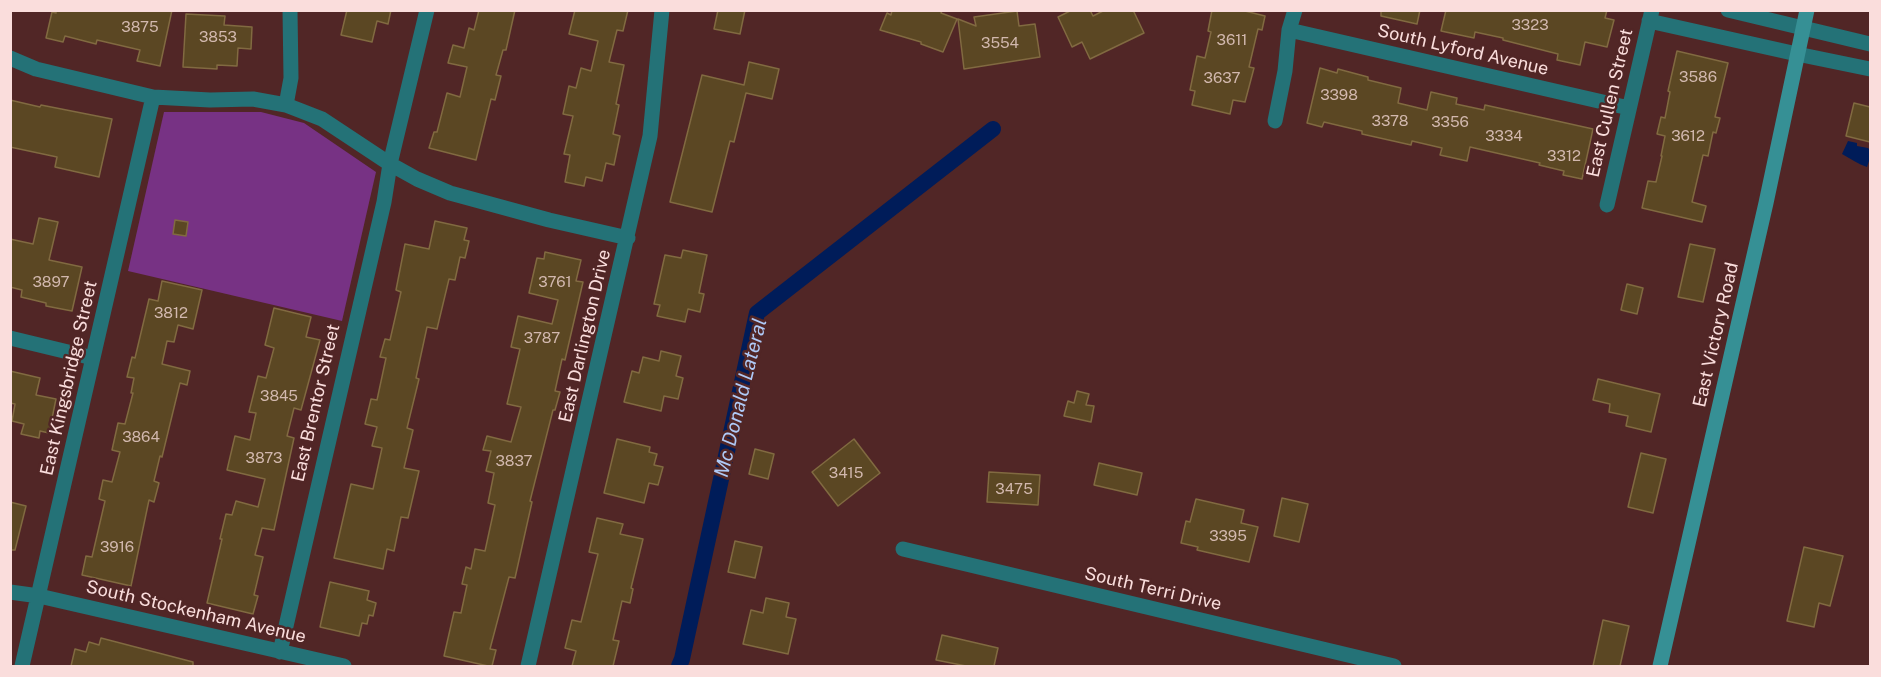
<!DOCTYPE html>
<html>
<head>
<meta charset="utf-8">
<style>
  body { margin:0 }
  #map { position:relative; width:1881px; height:677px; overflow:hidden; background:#512626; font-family:"Public Sans",sans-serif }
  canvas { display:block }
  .frame { position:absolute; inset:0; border:12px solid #fadddc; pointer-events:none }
</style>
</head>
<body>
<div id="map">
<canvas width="1881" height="677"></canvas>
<div class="frame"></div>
</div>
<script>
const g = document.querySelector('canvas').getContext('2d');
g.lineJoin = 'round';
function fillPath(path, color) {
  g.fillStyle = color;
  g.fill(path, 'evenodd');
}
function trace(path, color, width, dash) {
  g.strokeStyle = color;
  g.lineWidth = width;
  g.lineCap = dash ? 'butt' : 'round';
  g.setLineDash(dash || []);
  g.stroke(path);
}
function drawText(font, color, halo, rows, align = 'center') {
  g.font = font + ' "Public Sans",sans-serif';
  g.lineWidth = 5;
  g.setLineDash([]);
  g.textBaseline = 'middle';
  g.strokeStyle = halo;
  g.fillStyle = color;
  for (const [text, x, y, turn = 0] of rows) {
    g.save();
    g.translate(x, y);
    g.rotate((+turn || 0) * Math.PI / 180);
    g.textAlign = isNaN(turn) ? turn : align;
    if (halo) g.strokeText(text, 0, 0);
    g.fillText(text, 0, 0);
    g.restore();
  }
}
fillPath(new Path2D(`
  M 164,112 L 261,112 L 304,123 L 376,172 L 342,321 L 128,271 Z`), '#773284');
fillPath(new Path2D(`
  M 1848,141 L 1857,143 L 1857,146 L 1868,148 L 1870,150 L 1870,158 L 1867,167 C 1858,164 1851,159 1842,154 Z`), '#001c59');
trace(new Path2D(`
  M 679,666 L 682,659 L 757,313 L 993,129`), '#001c59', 16);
const building = new Path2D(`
  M 56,10 L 172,10 L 160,66 L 137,61 L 140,50 L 97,40 L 96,44 L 65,36 L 63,42 L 46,38 L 52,12 L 56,13 Z
  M 347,10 L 391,10 L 388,24 L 377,21 L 372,42 L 341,35 Z
  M 479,10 L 515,10 L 506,50 L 503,50 L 496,75 L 501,76 L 495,100 L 491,99 L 476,160 L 429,148 L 434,132 L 437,132 L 447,93 L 460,97 L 467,67 L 448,63 L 453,45 L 464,48 L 469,28 L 474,30 Z
  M 575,10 L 628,10 L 623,31 L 617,30 L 609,62 L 624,65 L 616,104 L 619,105 L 613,134 L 620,136 L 614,165 L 606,163 L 602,181 L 586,177 L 584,186 L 565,182 L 570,155 L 564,154 L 573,116 L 563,114 L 569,86 L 576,88 L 581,68 L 591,71 L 598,41 L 569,34 Z
  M 718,10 L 745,10 L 740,34 L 714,29 Z
  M 892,10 L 942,10 L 941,13 L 957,19 L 943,52 L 921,44 L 921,42 L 880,30 L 887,13 L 891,15 Z
  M 1072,10 L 1090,10 L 1093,16 L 1105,10 L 1133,10 L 1144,33 L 1090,59 L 1082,42 L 1072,47 L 1058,17 Z
  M 1212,10 L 1241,10 L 1265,16 L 1262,30 L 1258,29 L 1249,67 L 1254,68 L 1245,102 L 1233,100 L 1230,114 L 1192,105 L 1195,91 L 1190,90 L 1197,56 L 1205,58 L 1211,32 L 1208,31 Z
  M 1381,10 L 1420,10 L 1417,24 L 1381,16 Z
  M 1446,10 L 1607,10 L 1605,18 L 1614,20 L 1607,47 L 1585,42 L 1580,65 L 1557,60 L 1558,54 L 1503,40 L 1503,38 L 1475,32 L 1474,38 L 1441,31 Z
  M 1017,11 L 1019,26 L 1035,24 L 1040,57 L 964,69 L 958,19 L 976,26 L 974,17 Z
  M 186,14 L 225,16 L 224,25 L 252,27 L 251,49 L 238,48 L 237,66 L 217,65 L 217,69 L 183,67 Z
  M 1677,51 L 1728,63 L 1715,117 L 1720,118 L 1716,133 L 1713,132 L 1708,156 L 1703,155 L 1692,202 L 1706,206 L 1702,222 L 1642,208 L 1648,181 L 1656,182 L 1662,156 L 1661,156 L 1665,136 L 1657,134 L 1661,117 L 1665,118 L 1670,92 L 1668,91 Z
  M 749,62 L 779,69 L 772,99 L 746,93 L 734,142 L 730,141 L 712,212 L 670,202 L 702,75 L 744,85 Z
  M 1320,68 L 1337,73 L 1338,69 L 1368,77 L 1368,80 L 1401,88 L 1398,103 L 1427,110 L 1431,92 L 1457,98 L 1456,104 L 1484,110 L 1485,105 L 1593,129 L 1582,179 L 1563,175 L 1564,171 L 1539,165 L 1540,163 L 1470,147 L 1467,161 L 1440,155 L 1442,148 L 1412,141 L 1411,145 L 1362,134 L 1362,131 L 1324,122 L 1322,127 L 1307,123 Z
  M 10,100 L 40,107 L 41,105 L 112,119 L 99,177 L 55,167 L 57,157 L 10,147 Z
  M 1854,103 L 1870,107 L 1870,142 L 1846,136 Z
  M 39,218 L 58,222 L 49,260 L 82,267 L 72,311 L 46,306 L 46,303 L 21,297 L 22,290 L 10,287 L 10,239 L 33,244 Z
  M 175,220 L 188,222 L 186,236 L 173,234 Z
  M 435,221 L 467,228 L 464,240 L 469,241 L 465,258 L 460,257 L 455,280 L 449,279 L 437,329 L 427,327 L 416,378 L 419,379 L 407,428 L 413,430 L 404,468 L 419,471 L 408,518 L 401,517 L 394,551 L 387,549 L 383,569 L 334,558 L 351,484 L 373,489 L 382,448 L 372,446 L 377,427 L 365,424 L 371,399 L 377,400 L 386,358 L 380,357 L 385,339 L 390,340 L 401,292 L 396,290 L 405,244 L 429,249 Z
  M 1690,244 L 1715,249 L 1703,302 L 1678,297 Z
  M 683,250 L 707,255 L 699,293 L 704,294 L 700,312 L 688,309 L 685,322 L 657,316 L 660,305 L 654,304 L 665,255 L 681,258 Z
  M 545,252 L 581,260 L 576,281 L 583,282 L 565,360 L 562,359 L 555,391 L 560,392 L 555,410 L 553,410 L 530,501 L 532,502 L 515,578 L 509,577 L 490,649 L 496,650 L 492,666 L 488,666 L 444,656 L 454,612 L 461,613 L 467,585 L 462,584 L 466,567 L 471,569 L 475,549 L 485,551 L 495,505 L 488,503 L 494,473 L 486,471 L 491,451 L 483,450 L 487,436 L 511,442 L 521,407 L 507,404 L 520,349 L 511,347 L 518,316 L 552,324 L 558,300 L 529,293 L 537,258 L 544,259 Z
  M 162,281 L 202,290 L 193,329 L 178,325 L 174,342 L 167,341 L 162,364 L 190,371 L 187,385 L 180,383 L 162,457 L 160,456 L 154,481 L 159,483 L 154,502 L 149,500 L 131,586 L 82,575 L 86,556 L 92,557 L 105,501 L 99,499 L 103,480 L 112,482 L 120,452 L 112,450 L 118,423 L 125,424 L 133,393 L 131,393 L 134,378 L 127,377 L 132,357 L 135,358 L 149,299 L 158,301 Z
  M 1627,284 L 1643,288 L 1637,314 L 1621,310 Z
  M 274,308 L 311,317 L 306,337 L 320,340 L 301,410 L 294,408 L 287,436 L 294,438 L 274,530 L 262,528 L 255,555 L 263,557 L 254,595 L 258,596 L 253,614 L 207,603 L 222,539 L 220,539 L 226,514 L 232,515 L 236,501 L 258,507 L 265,479 L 227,470 L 235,436 L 250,440 L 256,413 L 249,412 L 258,376 L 266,378 L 274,348 L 265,345 Z
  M 661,351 L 681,356 L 676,376 L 683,378 L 678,399 L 664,396 L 661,411 L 624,402 L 632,371 L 639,373 L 643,357 L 659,361 Z
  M 10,371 L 40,378 L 36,395 L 56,399 L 49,433 L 40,431 L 39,438 L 21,434 L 24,424 L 12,421 L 15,404 L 10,403 Z
  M 1598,379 L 1660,394 L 1651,432 L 1626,426 L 1628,416 L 1609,412 L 1610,404 L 1593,400 Z
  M 1077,391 L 1089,394 L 1086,405 L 1094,406 L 1091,422 L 1064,416 L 1068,401 L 1074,403 Z
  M 617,439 L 650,447 L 649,452 L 657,454 L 654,465 L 663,467 L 658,485 L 649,483 L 644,503 L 604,493 Z
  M 854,439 L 880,473 L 838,506 L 812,472 Z
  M 755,449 L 774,454 L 768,479 L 749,474 Z
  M 1641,453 L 1666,459 L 1653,513 L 1628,507 Z
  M 1099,463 L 1142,473 L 1137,495 L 1094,485 Z
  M 989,472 L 1040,475 L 1038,505 L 987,502 Z
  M 1282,498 L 1308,504 L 1299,542 L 1274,536 Z
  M 1196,499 L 1244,510 L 1241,523 L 1258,527 L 1249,562 L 1197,550 L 1198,547 L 1181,543 L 1186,521 L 1190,522 Z
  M 10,502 L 26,506 L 15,550 L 10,550 Z
  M 597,518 L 623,524 L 620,534 L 643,539 L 631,588 L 633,589 L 630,603 L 622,601 L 613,640 L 619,641 L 613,666 L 572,666 L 576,651 L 565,648 L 572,620 L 581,622 L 598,554 L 589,552 Z
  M 735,541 L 762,547 L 755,578 L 728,572 Z
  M 1804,547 L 1843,556 L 1830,606 L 1819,603 L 1814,627 L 1787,621 Z
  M 330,582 L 369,591 L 367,600 L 376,603 L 373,616 L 369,615 L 367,624 L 362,623 L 359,636 L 320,627 Z
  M 766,598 L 789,603 L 786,617 L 796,619 L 788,654 L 743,644 L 751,610 L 763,613 Z
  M 1603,620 L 1629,626 L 1620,666 L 1593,666 Z
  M 942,635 L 998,648 L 994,666 L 966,666 L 936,660 Z
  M 101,638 L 193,662 L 193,666 L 71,666 L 75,649 L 86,652 L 89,642 L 99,645 Z`);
fillPath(building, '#5b4723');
trace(building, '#816a41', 1.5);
trace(new Path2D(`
  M 1728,10 L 1870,44
  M 1649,21 L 1797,54 L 1870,69
  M 1289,30 L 1629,108
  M 10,58 L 36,69 L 153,97 L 210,100 L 253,99 L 286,105 L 322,119 L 390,164 L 417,179 L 450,193 L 549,220 L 628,238
  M 286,105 L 291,78 L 290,10
  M 1275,121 L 1285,71 L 1289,30 L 1295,10
  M 1607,205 L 1652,10
  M 10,338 L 93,358
  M 903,549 L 1394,666
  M 10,592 L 39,596 L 344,666
  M 280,652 L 384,202 L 390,164 L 427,10
  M 22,666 L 153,97
  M 528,666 L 650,136 L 662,10`), '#247277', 15);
trace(new Path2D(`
  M 1660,666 L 1766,203 L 1807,10`), '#369095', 15);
drawText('15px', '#d2b8ae', null, [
  ["3323",1530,25],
  ["3875",140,27],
  ["3853",218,37],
  ["3611",1232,40],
  ["3554",1000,43],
  ["3586",1698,77],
  ["3637",1222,78],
  ["3398",1339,95],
  ["3378",1390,121],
  ["3356",1450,122],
  ["3334",1504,136],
  ["3612",1688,136],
  ["3312",1564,156],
  ["3897",51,282],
  ["3761",555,282],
  ["3812",171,313],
  ["3787",542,338],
  ["3845",279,396],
  ["3864",141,437],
  ["3873",264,458],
  ["3837",514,461],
  ["3415",846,473],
  ["3475",1014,489],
  ["3395",1228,536],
  ["3916",117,547]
]);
drawText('18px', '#fadddc', '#512626', [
  ["South Lyford Avenue",1463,50,13],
  ["East Cullen Street",1610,103,-77],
  ["East Victory Road",1716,335,-77],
  ["East Darlington Drive",585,336,-77],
  ["East Kingsbridge Street",69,378,-77],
  ["East Brentor Street",316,403,-77],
  ["South Terri Drive",1153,589,13],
  ["South Stockenham Avenue",196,612,13]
]);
drawText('italic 20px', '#afcaf7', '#512626', [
  ["Mc Donald Lateral",741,398,-76]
]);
</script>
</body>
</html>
